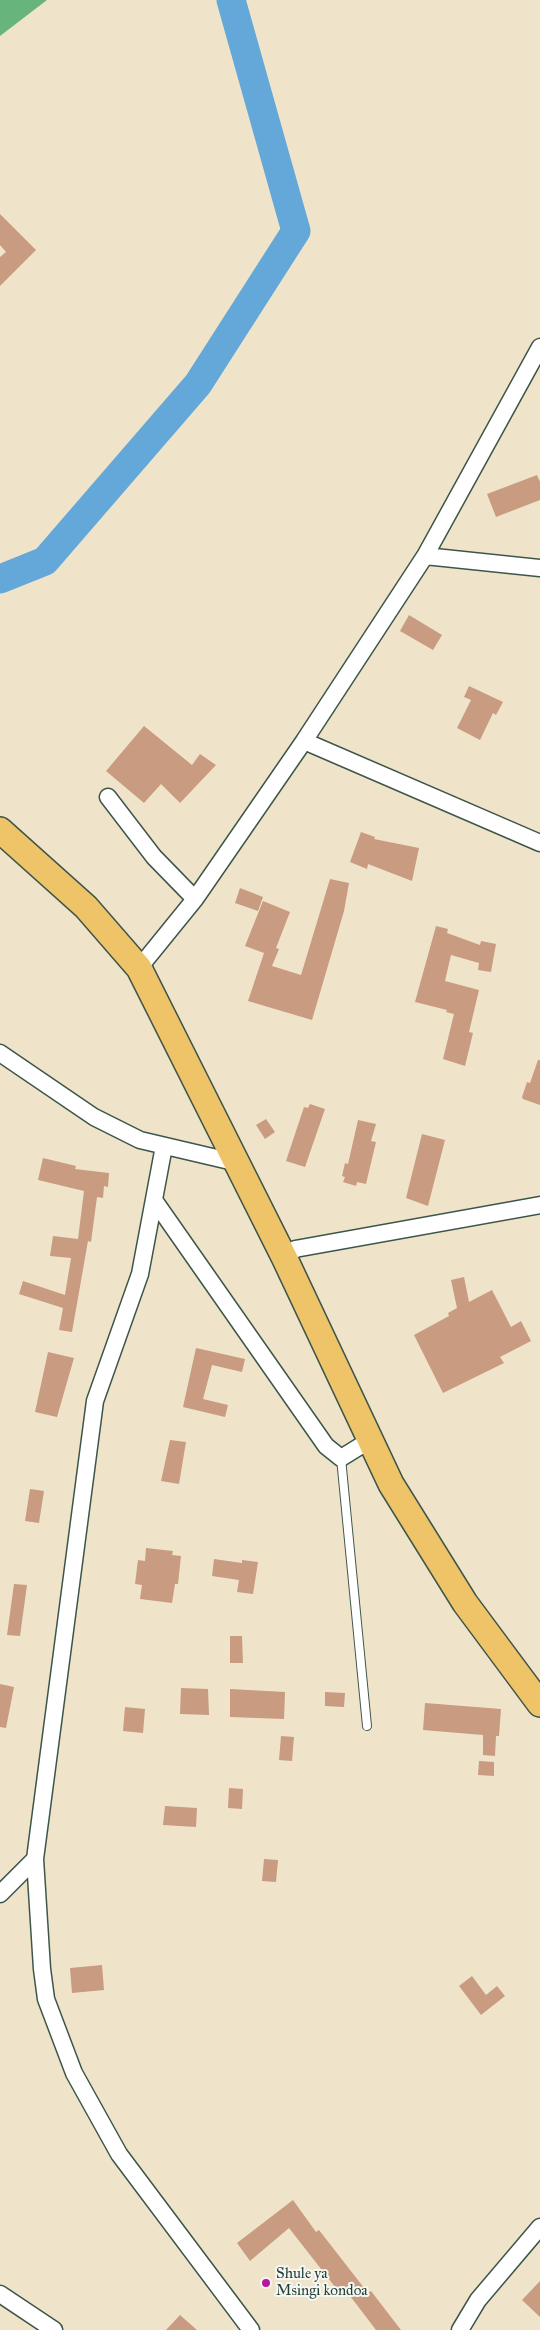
<!DOCTYPE html>
<html>
<head>
<meta charset="utf-8">
<style>
  body { margin:0 }
  canvas { display:block; background:#efe4c9 }
</style>
</head>
<body>
<canvas width="540" height="2330"></canvas>
<script>
const g = document.querySelector('canvas').getContext('2d');
g.lineJoin = 'round';
function fillPath(path, color) {
  g.fillStyle = color;
  g.fill(path, 'evenodd');
}
function trace(path, color, width, dash) {
  g.strokeStyle = color;
  g.lineWidth = width;
  g.lineCap = dash ? 'butt' : 'round';
  g.setLineDash(dash || []);
  g.stroke(path);
}
function drawText(font, color, halo, rows, align = 'center') {
  g.font = font + ' "IM FELL Great Primer",serif';
  g.lineWidth = 4;
  g.setLineDash([]);
  g.textBaseline = 'middle';
  g.strokeStyle = halo;
  g.fillStyle = color;
  for (const [text, x, y, turn = 0] of rows) {
    g.save();
    g.translate(x, y);
    g.rotate((+turn || 0) * Math.PI / 180);
    g.textAlign = isNaN(turn) ? turn : align;
    if (halo) g.strokeText(text, 0, 0);
    g.fillText(text, 0, 0);
    g.restore();
  }
}
fillPath(new Path2D(`
  M 0,0 L 47,0 L 0,36 Z`), '#68b47d');
trace(new Path2D(`
  M 0,579 L 45,561 L 198,384 L 296,231 L 231,0`), '#63a8d8', 29);
fillPath(new Path2D(`
  M 0,214 L 36,250 L 0,286 L 0,257 L 6,252 L 0,245 Z
  M 537,475 L 540,482 L 540,500 L 496,517 L 487,494 Z
  M 409,615 L 442,635 L 433,650 L 400,631 Z
  M 469,686 L 503,702 L 496,715 L 493,713 L 480,740 L 457,728 L 471,700 L 464,697 Z
  M 144,726 L 192,765 L 200,754 L 216,765 L 180,803 L 161,784 L 144,803 L 106,771 Z
  M 361,832 L 375,837 L 374,839 L 419,848 L 412,881 L 368,864 L 367,869 L 350,862 Z
  M 330,879 L 349,883 L 344,911 L 312,1020 L 248,1001 L 264,953 L 245,946 L 263,901 L 290,912 L 276,948 L 279,949 L 272,966 L 301,975 Z
  M 240,888 L 263,897 L 258,911 L 235,903 Z
  M 436,926 L 448,929 L 447,933 L 480,945 L 481,941 L 496,944 L 491,972 L 478,970 L 479,963 L 451,955 L 445,981 L 479,990 L 469,1032 L 473,1033 L 465,1066 L 443,1059 L 454,1014 L 446,1012 L 447,1010 L 415,1002 Z
  M 538,1060 L 540,1060 L 540,1105 L 523,1099 L 522,1097 L 527,1082 L 530,1083 Z
  M 310,1104 L 325,1109 L 305,1167 L 286,1161 L 304,1107 L 308,1108 Z
  M 266,1119 L 275,1132 L 265,1139 L 256,1125 Z
  M 358,1120 L 376,1124 L 371,1141 L 376,1142 L 366,1184 L 357,1182 L 356,1186 L 343,1182 L 345,1177 L 342,1176 L 345,1163 L 348,1164 Z
  M 422,1134 L 445,1140 L 428,1206 L 406,1198 Z
  M 43,1158 L 76,1166 L 75,1169 L 109,1173 L 108,1187 L 104,1186 L 103,1198 L 97,1197 L 91,1242 L 88,1241 L 72,1332 L 59,1330 L 63,1308 L 19,1294 L 23,1281 L 65,1295 L 71,1258 L 50,1256 L 53,1236 L 78,1239 L 84,1191 L 38,1180 Z
  M 464,1277 L 469,1302 L 492,1290 L 511,1327 L 521,1321 L 531,1341 L 500,1357 L 504,1363 L 443,1393 L 414,1335 L 449,1316 L 448,1313 L 457,1308 L 451,1280 Z
  M 196,1348 L 245,1359 L 242,1372 L 212,1365 L 203,1399 L 228,1405 L 225,1417 L 183,1407 Z
  M 48,1352 L 74,1358 L 57,1417 L 35,1412 Z
  M 170,1440 L 186,1442 L 179,1484 L 161,1481 Z
  M 30,1489 L 44,1491 L 39,1523 L 25,1521 Z
  M 146,1548 L 173,1551 L 172,1555 L 181,1556 L 178,1584 L 175,1584 L 172,1603 L 140,1599 L 142,1585 L 135,1584 L 138,1560 L 145,1561 Z
  M 214,1559 L 242,1563 L 242,1560 L 258,1562 L 253,1594 L 237,1592 L 239,1580 L 212,1576 Z
  M 14,1584 L 27,1585 L 20,1636 L 7,1635 Z
  M 230,1636 L 242,1636 L 243,1663 L 230,1663 Z
  M 0,1684 L 14,1687 L 6,1728 L 0,1727 Z
  M 181,1688 L 208,1689 L 209,1715 L 180,1714 Z
  M 230,1689 L 285,1692 L 284,1719 L 230,1717 Z
  M 325,1692 L 345,1693 L 344,1707 L 325,1706 Z
  M 425,1703 L 501,1709 L 499,1736 L 496,1736 L 495,1756 L 483,1755 L 483,1735 L 423,1730 Z
  M 125,1707 L 145,1709 L 143,1733 L 123,1731 Z
  M 281,1736 L 294,1737 L 292,1761 L 279,1760 Z
  M 479,1761 L 494,1762 L 494,1776 L 478,1775 Z
  M 229,1788 L 243,1789 L 242,1809 L 228,1808 Z
  M 165,1806 L 197,1808 L 196,1827 L 163,1825 Z
  M 264,1859 L 278,1860 L 276,1882 L 262,1881 Z
  M 102,1965 L 104,1990 L 72,1993 L 70,1968 Z
  M 472,1976 L 486,1995 L 497,1986 L 505,1996 L 481,2015 L 459,1986 Z
  M 293,2200 L 316,2232 L 319,2230 L 368,2293 L 371,2291 L 401,2330 L 376,2330 L 344,2288 L 339,2292 L 289,2228 L 250,2261 L 237,2243 Z
  M 540,2281 L 540,2317 L 522,2300 Z
  M 180,2315 L 197,2330 L 166,2330 Z`), '#c99b80');
const lane = new Path2D(`
  M 341,1458 L 367,1726`);
const street = new Path2D(`
  M 425,556 L 540,568
  M 304,741 L 540,843
  M 108,797 L 154,857 L 195,899
  M 139,968 L 195,899 L 304,741 L 425,556 L 540,347
  M 0,1053 L 94,1117 L 140,1140 L 238,1163
  M 154,1200 L 326,1446 L 341,1458 L 370,1440
  M 285,1259 L 295,1249 L 540,1205
  M 35,1859 L 42,1969 L 46,1999 L 74,2073 L 119,2154 L 251,2330
  M 0,1894 L 35,1859 L 95,1401 L 140,1274 L 164,1146
  M 0,2294 L 54,2330
  M 460,2330 L 478,2300 L 540,2227`);
const primary = new Path2D(`
  M 0,830 L 86,907 L 139,968 L 285,1259 L 391,1484 L 465,1603 L 540,1704`);
trace(lane, '#3e564a', 10);
trace(street, '#3e564a', 19);
trace(primary, '#3e564a', 28);
trace(lane, '#fff', 8);
trace(street, '#fff', 16);
trace(primary, '#efc469', 25);
for (const [x, y, r, color] of [
  [266,2283,5,"#b5179e"]
]) {
  const dot = new Path2D();
  dot.arc(x, y, r, 0, 2 * Math.PI);
  g.fillStyle = color;
  g.fill(dot);
  trace(dot, '#f6f6f2', 2);
}
drawText('15px', '#1f3d34', '#f6f6f2', [
  ["Shule ya",276,2274],
  ["Msingi kondoa",276,2291]
], 'left');
</script>
</body>
</html>
